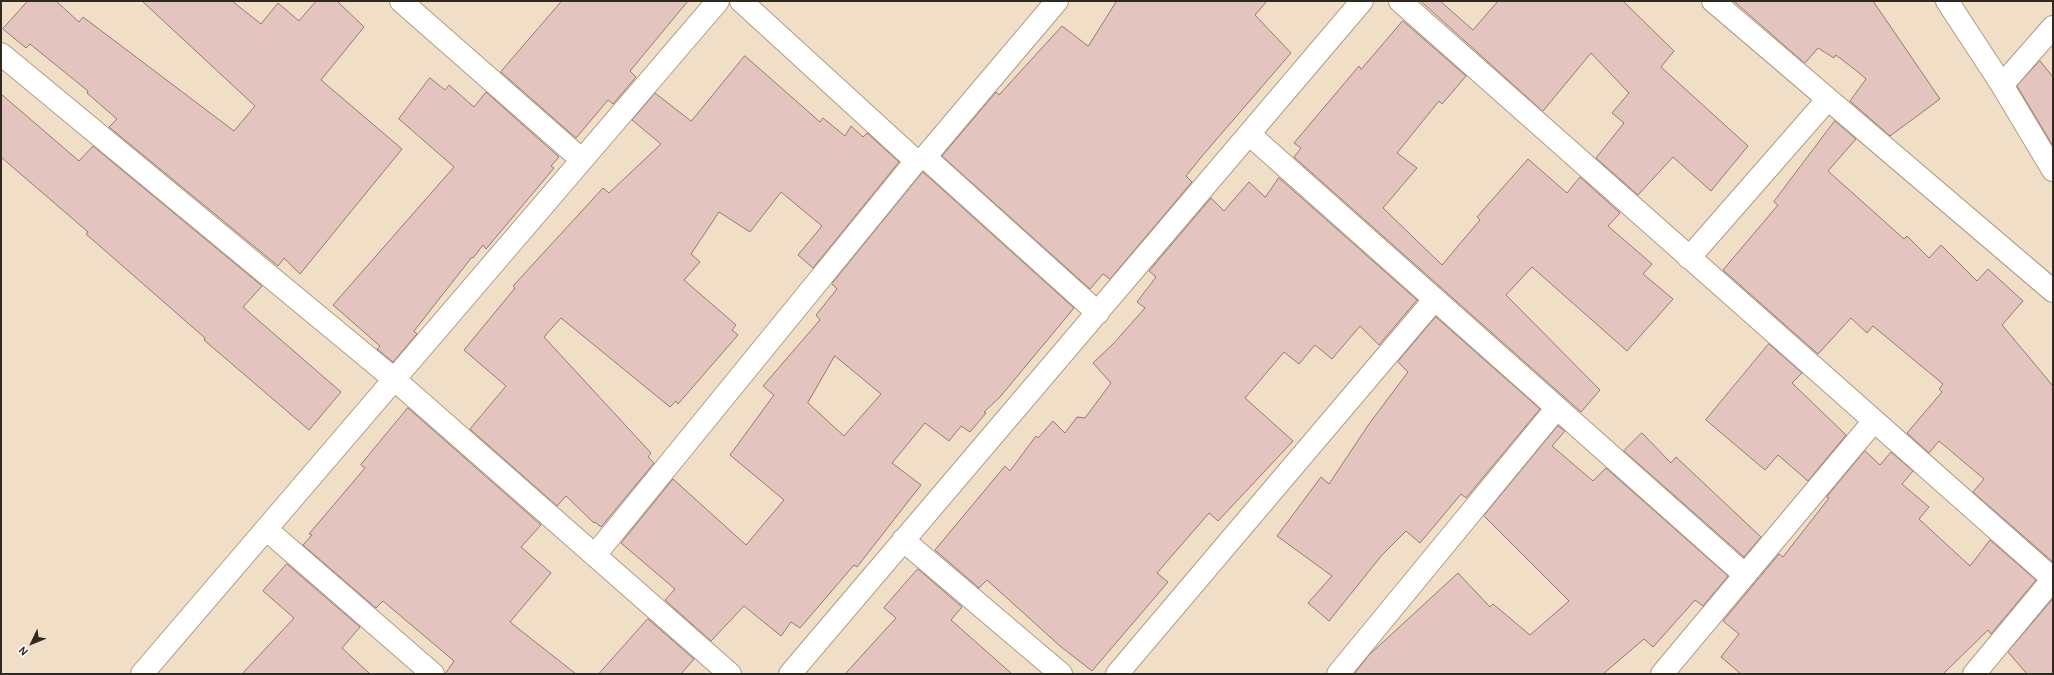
<!DOCTYPE html>
<html>
<head>
<meta charset="utf-8">
<style>
  body { margin:0 }
  #map { position:relative; width:2054px; height:675px; overflow:hidden; background:#f1dec6; font-family:Cabin,sans-serif }
  canvas { display:block }
  .frame { position:absolute; inset:0; border:2px solid #302920; pointer-events:none }
  .north { position:absolute; left:12px; top:623px; width:40px; height:40px; -webkit-text-stroke:3px #fff; paint-order:stroke; rotate:227deg; font-size:11px; font-weight:700; line-height:16px; text-align:center; color:#302920 }
  .north::after { content:''; display:block; margin:auto; width:14px; height:18px; background:#302920; clip-path:polygon(50% 0,100% 100%,50% 72%,0 100%) }
</style>
</head>
<body>
<div id="map">
<canvas width="2054" height="675"></canvas>
<div class="frame"></div>
<div class="north">N</div>
</div>
<script>
const g = document.querySelector('canvas').getContext('2d');
g.lineJoin = 'round';
function fillPath(path, color) {
  g.fillStyle = color;
  g.fill(path, 'evenodd');
}
function trace(path, color, width, dash) {
  g.strokeStyle = color;
  g.lineWidth = width;
  g.lineCap = dash ? 'butt' : 'round';
  g.setLineDash(dash || []);
  g.stroke(path);
}
const building = new Path2D(`
  M 28,1 L 56,1 L 79,22 L 83,17 L 234,131 L 255,106 L 142,1 L 232,1 L 261,24 L 278,3 L 299,21 L 316,1 L 337,1 L 364,27 L 321,80 L 402,149 L 300,274 L 284,258 L 278,266 L 109,127 L 117,119 L 87,93 L 88,91 L 30,44 L 26,48 L 3,29 Z
  M 562,1 L 688,1 L 630,71 L 636,77 L 613,104 L 608,100 L 576,138 L 501,72 Z
  M 1117,1 L 1267,1 L 1255,15 L 1291,53 L 1203,155 L 1186,176 L 1192,182 L 1110,279 L 1103,274 L 1090,289 L 942,156 L 996,92 L 999,95 L 1062,26 L 1088,46 Z
  M 1421,1 L 1440,1 L 1473,30 L 1498,1 L 1623,1 L 1674,51 L 1661,67 L 1748,146 L 1711,191 L 1673,157 L 1638,195 L 1596,158 L 1624,123 L 1612,113 L 1629,93 L 1591,53 L 1543,111 Z
  M 1734,1 L 1873,1 L 1940,99 L 1890,136 L 1850,101 L 1866,79 L 1858,72 L 1836,55 L 1834,58 L 1818,48 L 1805,63 Z
  M 1403,21 L 1466,76 L 1442,104 L 1439,101 L 1397,153 L 1417,168 L 1383,208 L 1442,265 L 1480,220 L 1477,217 L 1528,159 L 1567,193 L 1580,177 L 1620,213 L 1608,226 L 1652,264 L 1643,274 L 1673,299 L 1627,351 L 1532,267 L 1506,295 L 1600,390 L 1581,412 L 1294,157 L 1301,148 L 1294,143 L 1359,66 L 1361,69 Z
  M 745,56 L 820,122 L 823,118 L 845,136 L 851,126 L 863,137 L 867,133 L 899,162 L 813,268 L 798,255 L 822,226 L 781,192 L 750,232 L 719,212 L 691,254 L 700,262 L 684,280 L 736,325 L 732,330 L 738,335 L 678,404 L 676,401 L 670,407 L 561,318 L 544,337 L 651,453 L 648,457 L 654,463 L 601,527 L 595,522 L 594,523 L 566,496 L 557,506 L 470,429 L 506,386 L 464,350 L 515,288 L 513,286 L 603,188 L 609,193 L 661,144 L 632,120 L 655,93 L 691,121 Z
  M 2040,61 L 2053,77 L 2053,146 L 2017,86 Z
  M 430,78 L 445,90 L 449,85 L 474,107 L 486,92 L 559,157 L 551,166 L 554,168 L 486,249 L 483,245 L 473,258 L 472,257 L 414,331 L 417,334 L 393,362 L 377,349 L 380,346 L 333,305 L 454,167 L 399,119 Z
  M 1,94 L 79,161 L 93,146 L 262,286 L 243,307 L 341,392 L 309,430 L 204,340 L 205,338 L 86,234 L 88,232 L 1,157 Z
  M 1835,121 L 1856,139 L 1828,171 L 1904,239 L 1907,236 L 1929,258 L 1941,245 L 1977,281 L 1988,269 L 2023,301 L 2002,325 L 2053,386 L 2053,562 L 1973,492 L 1984,479 L 1939,441 L 1929,453 L 1907,433 L 1942,392 L 1939,389 L 1943,384 L 1873,326 L 1867,333 L 1851,318 L 1818,354 L 1723,270 L 1778,205 L 1774,202 Z
  M 923,172 L 1074,308 L 1000,397 L 984,412 L 986,413 L 970,432 L 961,426 L 949,441 L 925,423 L 892,463 L 921,485 L 857,567 L 854,565 L 800,628 L 791,622 L 781,636 L 744,606 L 711,641 L 665,600 L 675,589 L 621,543 L 673,479 L 746,545 L 784,500 L 730,455 L 774,395 L 763,386 L 820,320 L 816,315 L 837,289 L 832,284 ZM 835,356 L 881,394 L 844,436 L 808,403 Z
  M 1279,178 L 1417,300 L 1379,345 L 1360,326 L 1332,359 L 1315,345 L 1299,364 L 1284,352 L 1245,398 L 1293,441 L 1218,521 L 1209,513 L 1157,573 L 1168,582 L 1092,671 L 1060,646 L 987,580 L 979,588 L 935,550 L 1005,466 L 1010,471 L 1036,436 L 1038,438 L 1053,421 L 1065,433 L 1077,417 L 1085,418 L 1111,383 L 1093,363 L 1114,343 L 1145,308 L 1137,302 L 1156,277 L 1149,271 L 1211,198 L 1224,211 L 1249,182 L 1265,197 Z
  M 1436,317 L 1540,409 L 1466,498 L 1461,494 L 1420,543 L 1406,531 L 1382,555 L 1329,621 L 1308,603 L 1332,576 L 1277,536 L 1321,477 L 1329,484 L 1369,424 L 1408,372 L 1398,362 Z
  M 1769,344 L 1802,373 L 1792,383 L 1846,435 L 1808,481 L 1778,455 L 1765,470 L 1706,420 Z
  M 408,408 L 541,525 L 521,547 L 551,573 L 510,622 L 576,674 L 445,674 L 454,661 L 383,601 L 376,608 L 303,545 L 312,535 L 309,534 L 365,468 L 361,465 Z
  M 1558,426 L 1565,431 L 1552,446 L 1593,481 L 1606,468 L 1728,576 L 1703,606 L 1695,600 L 1653,647 L 1644,639 L 1603,674 L 1354,674 L 1369,655 L 1458,573 L 1490,607 L 1493,604 L 1530,635 L 1569,601 L 1484,516 Z
  M 1642,433 L 1671,463 L 1676,457 L 1761,537 L 1744,557 L 1624,451 Z
  M 1865,451 L 1880,465 L 1891,452 L 1913,471 L 1902,484 L 1929,507 L 1919,519 L 1970,566 L 1990,540 L 2036,580 L 1991,634 L 1988,630 L 1943,674 L 1741,674 L 1721,657 L 1739,634 L 1723,621 L 1779,554 L 1783,557 L 1829,498 L 1827,497 Z
  M 287,564 L 360,627 L 342,648 L 370,674 L 242,674 L 294,618 L 263,591 Z
  M 918,569 L 962,607 L 951,620 L 1012,674 L 845,674 L 896,618 L 884,608 Z
  M 2053,599 L 2053,674 L 2027,674 L 2008,652 Z
  M 648,619 L 694,659 L 681,674 L 599,674 Z`);
fillPath(building, '#e4c4be');
trace(building, '#967973', 1);
const street = new Path2D(`
  M 401,1 L 582,160
  M 741,1 L 916,161 L 925,157 L 1098,313
  M 1400,1 L 2053,579
  M 1713,1 L 2053,291
  M 1947,1 L 2002,85 L 2053,170
  M 1,54 L 394,379 L 730,674
  M 2002,85 L 2053,27
  M 1249,134 L 1745,575
  M 925,157 L 1057,1
  M 1689,258 L 1828,99
  M 266,529 L 433,674
  M 903,540 L 1061,674
  M 595,555 L 916,161
  M 142,674 L 718,1
  M 790,674 L 1362,1
  M 1117,674 L 1434,300
  M 1338,674 L 1556,409
  M 1662,674 L 1874,421
  M 1974,674 L 2053,579`);
trace(street, '#ae9d86', 24);
trace(street, '#fff', 22);
</script>
</body>
</html>
